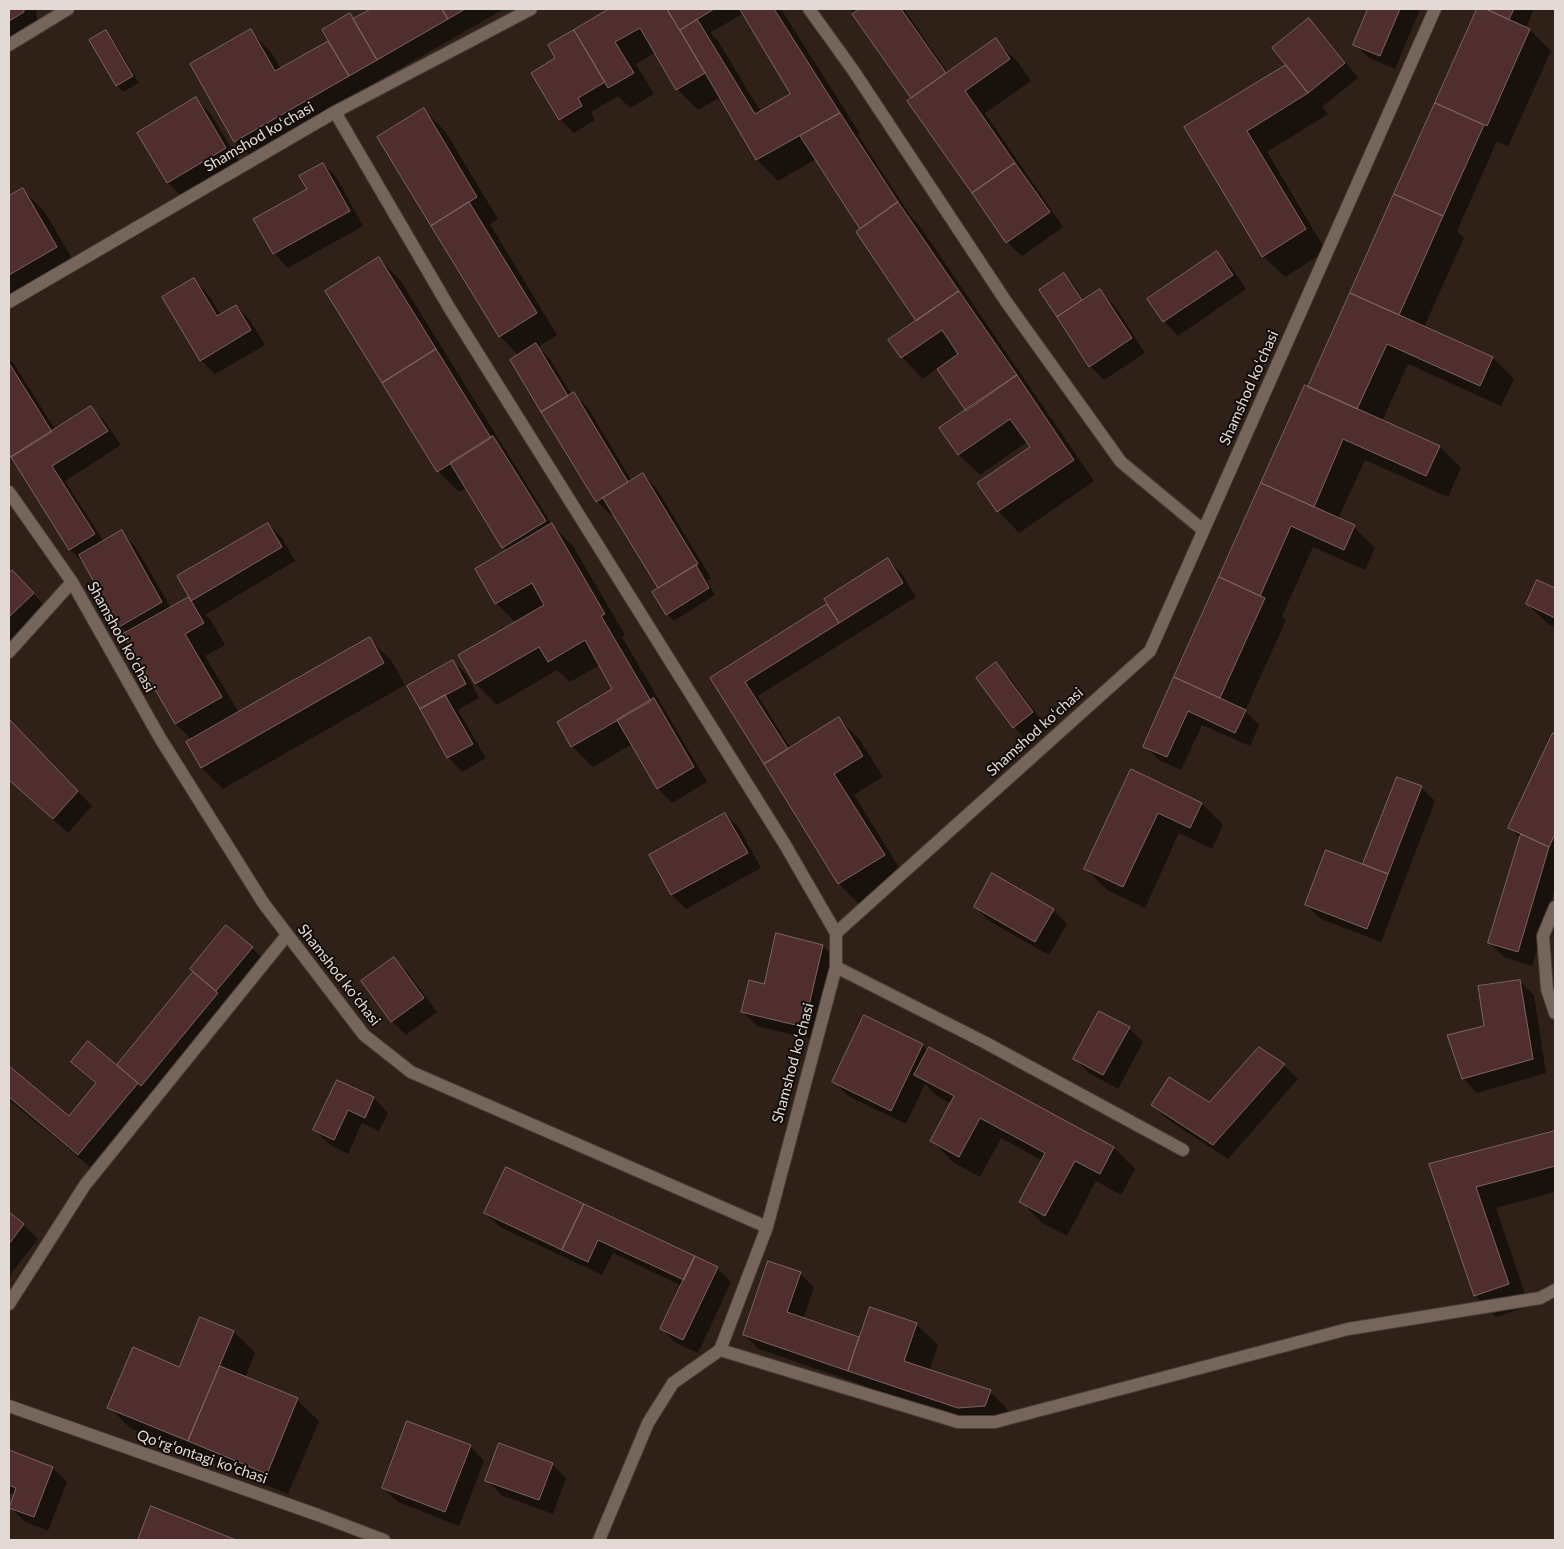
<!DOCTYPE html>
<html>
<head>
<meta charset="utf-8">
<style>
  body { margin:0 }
  #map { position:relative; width:1564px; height:1549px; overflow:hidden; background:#2f2118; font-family:Lato,sans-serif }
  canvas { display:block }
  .frame { position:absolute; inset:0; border:10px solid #e4dad5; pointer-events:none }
</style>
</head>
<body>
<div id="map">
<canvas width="1564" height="1549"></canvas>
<div class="frame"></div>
</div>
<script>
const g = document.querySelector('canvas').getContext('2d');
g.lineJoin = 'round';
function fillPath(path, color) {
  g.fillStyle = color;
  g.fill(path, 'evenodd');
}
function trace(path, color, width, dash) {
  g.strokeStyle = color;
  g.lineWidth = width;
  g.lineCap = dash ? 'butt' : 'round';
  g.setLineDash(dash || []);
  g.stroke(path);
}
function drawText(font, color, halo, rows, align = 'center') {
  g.font = font + ' Lato,sans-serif';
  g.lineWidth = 4;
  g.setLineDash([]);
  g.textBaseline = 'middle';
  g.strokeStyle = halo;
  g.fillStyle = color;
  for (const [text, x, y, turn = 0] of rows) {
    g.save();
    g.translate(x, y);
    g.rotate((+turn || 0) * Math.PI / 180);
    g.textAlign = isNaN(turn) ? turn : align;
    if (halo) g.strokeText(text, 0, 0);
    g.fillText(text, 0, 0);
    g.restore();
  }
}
fillPath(new Path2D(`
  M 9,9 L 36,9 L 38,26 L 9,43 Z
  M 373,9 L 504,9 L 364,89 L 369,98 L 256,162 L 235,141 L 250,31 L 271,52 L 281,69 L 328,42 L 332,46 L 350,15 L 354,19 Z
  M 612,9 L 781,9 L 860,134 L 858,135 L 912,218 L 919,225 L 1094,481 L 1019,533 L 998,511 L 979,484 L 1031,448 L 1027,442 L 980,475 L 958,454 L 967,411 L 938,368 L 923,379 L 902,357 L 918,321 L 862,229 L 816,159 L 778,181 L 757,160 L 721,97 L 698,110 L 677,89 L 656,52 L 636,64 L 654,94 L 630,108 L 618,96 L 591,112 L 595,120 L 574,133 L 560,119 L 557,59 L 549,46 ZM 744,13 L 792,94 L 761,112 L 718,41 L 710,33 Z
  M 850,9 L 904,9 L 948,73 L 995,40 L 1017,61 L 1031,81 L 985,113 L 1063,227 L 1022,256 L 1007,242 L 909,101 L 913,98 Z
  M 1370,9 L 1420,9 L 1395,69 L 1369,58 L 1355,44 Z
  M 1478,9 L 1534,9 L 1526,28 L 1530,30 L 1551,51 L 1508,147 L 1497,141 L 1457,231 L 1464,238 L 1424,327 L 1493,358 L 1514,379 L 1501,406 L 1408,364 L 1382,421 L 1440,447 L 1461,468 L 1448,497 L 1365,460 L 1338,519 L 1354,527 L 1375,548 L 1365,570 L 1313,547 L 1282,616 L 1286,620 L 1245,711 L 1259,725 L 1250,746 L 1202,725 L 1181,770 L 1159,760 L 1145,746 L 1305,387 L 1309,388 Z
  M 1308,20 L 1323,34 L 1358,78 L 1322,107 L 1328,114 L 1267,152 L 1326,251 L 1285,277 L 1263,256 L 1186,128 L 1288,66 Z
  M 105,31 L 112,38 L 139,83 L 123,92 L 117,85 Z
  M 196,99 L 210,113 L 240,162 L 183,197 L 168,183 L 138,133 Z
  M 424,110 L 445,131 L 498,219 L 490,224 L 557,335 L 538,347 L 550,359 L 572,395 L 574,394 L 588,408 L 632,481 L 643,474 L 657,489 L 711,578 L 707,581 L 715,595 L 674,621 L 667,614 L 659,589 L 614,514 L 611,515 L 597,501 L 519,356 L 500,336 Z
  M 323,164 L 337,178 L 363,226 L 288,268 L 274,253 Z
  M 23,190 L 44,211 L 78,268 L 9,309 L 9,198 Z
  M 1216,253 L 1231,267 L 1246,289 L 1178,336 L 1164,321 Z
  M 379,259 L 400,280 L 552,525 L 573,546 L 625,635 L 622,637 L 707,782 L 672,803 L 658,789 L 632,744 L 593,767 L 572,746 L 614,690 L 600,665 L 570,682 L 557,670 L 497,705 L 476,684 L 516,623 L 496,603 L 476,569 L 507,551 L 466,488 L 459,492 L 438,471 Z
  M 1064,274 L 1071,281 L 1083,299 L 1058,316 Z
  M 194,280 L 208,294 L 221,315 L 236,306 L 250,320 L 265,345 L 215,374 L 201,360 Z
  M 1100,291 L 1114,305 L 1145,353 L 1104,380 L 1090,366 Z
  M 9,360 L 14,364 L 56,431 L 91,408 L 105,422 L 121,445 L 65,481 L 104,542 L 121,532 L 135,546 L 171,608 L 189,598 L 193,601 L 179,577 L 268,524 L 282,538 L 295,561 L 205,615 L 210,619 L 225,645 L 205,656 L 239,713 L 369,639 L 391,660 L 405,685 L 223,789 L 202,768 L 187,742 L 192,740 L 176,724 L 125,635 L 128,633 L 120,626 L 84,564 L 70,549 L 9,452 Z
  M 888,560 L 902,574 L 916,597 L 758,696 L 791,749 L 839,719 L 860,740 L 883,777 L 854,795 L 905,877 L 860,905 L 839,884 L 712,678 L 829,604 Z
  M 12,572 L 47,608 L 9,645 L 9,574 Z
  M 1538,581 L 1555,590 L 1555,628 L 1549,625 L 1527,604 Z
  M 453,661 L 467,675 L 479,698 L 458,710 L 486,758 L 462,772 L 448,757 L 408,686 Z
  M 995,664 L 1010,678 L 1046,727 L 1028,741 L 1014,727 Z
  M 9,721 L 92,806 L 68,833 L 9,779 Z
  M 1555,732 L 1555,887 L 1532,966 L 1504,957 L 1490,943 L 1521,839 L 1510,828 Z
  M 1131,771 L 1202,804 L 1223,825 L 1212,849 L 1179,833 L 1145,908 L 1107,890 L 1085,868 Z
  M 1397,778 L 1421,787 L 1435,801 L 1381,942 L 1321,919 L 1306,905 L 1364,866 Z
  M 725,814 L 739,828 L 761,868 L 686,909 L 672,895 L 651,855 Z
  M 975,906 L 1053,910 L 1067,924 L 1049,955 L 989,921 Z
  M 777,935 L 823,946 L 837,960 L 818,1041 L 757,1026 L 743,1012 L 765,985 Z
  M 252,948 L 266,962 L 156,1099 L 150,1093 L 148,1095 L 158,1105 L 100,1175 L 9,1100 L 9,1068 L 69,1118 L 96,1085 L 73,1062 L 117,1067 L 195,972 Z
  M 394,959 L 408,973 L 437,1012 L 406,1035 L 392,1021 Z
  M 1519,981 L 1534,995 L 1546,1073 L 1477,1093 L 1463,1078 L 1486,1027 Z
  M 1129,1028 L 1143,1042 L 1118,1089 L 1089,1073 L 1075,1059 Z
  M 923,1045 L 928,1051 L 1114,1148 L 1135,1169 L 1121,1195 L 1096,1181 L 1067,1236 L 1042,1223 L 1021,1201 L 1043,1161 L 1001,1138 L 980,1177 L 953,1162 L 932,1141 L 952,1104 L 937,1096 L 925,1084 L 906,1124 L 848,1096 L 834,1081 Z
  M 1259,1049 L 1284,1065 L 1298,1079 L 1228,1159 L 1167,1119 L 1153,1105 L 1209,1104 Z
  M 338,1082 L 374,1098 L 388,1113 L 379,1131 L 362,1123 L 348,1154 L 329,1144 L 315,1130 Z
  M 1555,1132 L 1555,1192 L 1496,1208 L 1529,1306 L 1496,1317 L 1475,1295 L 1431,1165 Z
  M 9,1213 L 24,1225 L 38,1239 L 9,1276 Z
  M 486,1213 L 717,1268 L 731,1282 L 698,1353 L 676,1343 L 662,1329 L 682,1286 L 613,1253 L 602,1275 L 500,1227 Z
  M 800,1273 L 814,1288 L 803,1319 L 860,1340 L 916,1324 L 938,1345 L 929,1371 L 990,1392 L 1011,1413 L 1006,1426 L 980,1429 L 870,1392 L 863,1385 L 759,1349 L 744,1335 Z
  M 234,1332 L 255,1353 L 245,1378 L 297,1400 L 319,1421 L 288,1494 L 130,1428 L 109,1407 L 180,1369 Z
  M 470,1446 L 484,1461 L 459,1526 L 398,1502 L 383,1488 Z
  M 9,1451 L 53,1468 L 67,1482 L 48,1531 L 24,1521 L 10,1507 L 15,1495 L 9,1493 Z
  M 552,1464 L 566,1478 L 553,1514 L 501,1495 L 487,1480 Z
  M 152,1508 L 232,1540 L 139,1540 Z`), '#0007');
const building = new Path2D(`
  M 9,9 L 24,9 L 24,12 L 9,21 Z
  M 371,9 L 442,9 L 448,19 L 377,60 L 353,19 Z
  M 442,9 L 465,9 L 448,19 Z
  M 609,9 L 667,9 L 705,73 L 676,90 L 640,28 L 615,42 L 634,73 L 608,88 L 574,30 Z
  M 667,9 L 714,9 L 680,30 Z
  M 740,9 L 774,9 L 840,113 L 756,160 L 680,30 L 697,19 L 755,114 L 790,94 Z
  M 860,9 L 901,9 L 946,73 L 911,98 L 852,14 Z
  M 1368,9 L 1400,9 L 1380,56 L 1353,45 Z
  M 1477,9 L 1486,9 L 1530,29 L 1487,126 L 1435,103 Z
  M 1486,9 L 1514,9 L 1509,19 Z
  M 350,13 L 377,60 L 349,76 L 322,30 Z
  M 1309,18 L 1345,63 L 1308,93 L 1272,48 Z
  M 251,29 L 275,71 L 328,41 L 349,76 L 234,142 L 190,64 Z
  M 106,30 L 133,76 L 116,86 L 89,40 Z
  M 574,30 L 605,82 L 578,98 L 582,106 L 559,120 L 531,73 L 555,58 L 548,45 Z
  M 996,38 L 1010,59 L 965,91 L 1015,163 L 972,193 L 907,101 Z
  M 1286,65 L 1308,93 L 1247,131 L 1306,229 L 1262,257 L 1184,127 Z
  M 196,97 L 226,148 L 167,183 L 137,133 Z
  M 1435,103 L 1484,125 L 1443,216 L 1394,194 Z
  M 424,108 L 477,197 L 431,226 L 377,137 Z
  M 840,113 L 898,202 L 860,229 L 800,136 Z
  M 323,163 L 350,211 L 273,254 L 253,219 L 307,189 L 299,176 Z
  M 1015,163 L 1050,212 L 1006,243 L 972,193 Z
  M 23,188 L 57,247 L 9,275 L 9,196 Z
  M 1394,194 L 1443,216 L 1399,315 L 1350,293 Z
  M 469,202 L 537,313 L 499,337 L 431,226 Z
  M 898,202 L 959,291 L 916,321 L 856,232 Z
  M 1217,251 L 1233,275 L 1163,322 L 1147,299 Z
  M 379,257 L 436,349 L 382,383 L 325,291 Z
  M 1064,273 L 1082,300 L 1057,317 L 1039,290 Z
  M 194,278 L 217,316 L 236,305 L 251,330 L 200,361 L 162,297 Z
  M 1100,289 L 1132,338 L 1089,367 L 1057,317 Z
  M 959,291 L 1017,375 L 966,411 L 937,369 L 958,354 L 942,330 L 901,358 L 888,340 Z
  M 1350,293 L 1493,357 L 1480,386 L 1387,344 L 1357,409 L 1308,387 Z
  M 536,343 L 568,396 L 541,412 L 510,360 Z
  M 436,349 L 491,438 L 437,472 L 382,383 Z
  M 9,363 L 52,432 L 11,457 L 9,454 Z
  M 1017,375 L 1074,460 L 997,512 L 977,483 L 1030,447 L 1010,419 L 958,455 L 939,428 Z
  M 1305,385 L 1440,446 L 1426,476 L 1343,439 L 1314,507 L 1261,483 Z
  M 574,392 L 628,482 L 596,502 L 541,412 Z
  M 91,406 L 108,431 L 52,466 L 95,534 L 69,550 L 11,457 Z
  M 493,436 L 546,521 L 502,548 L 450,463 Z
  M 643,473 L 698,564 L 658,588 L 603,498 Z
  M 1261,483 L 1355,525 L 1344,550 L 1291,526 L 1260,596 L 1219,577 Z
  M 268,523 L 282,547 L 191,601 L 177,576 Z
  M 552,523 L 605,614 L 601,616 L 651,701 L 571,747 L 557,722 L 612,689 L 585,640 L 548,662 L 539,647 L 475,684 L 458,655 L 544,605 L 532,583 L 495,604 L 475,569 Z
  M 122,530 L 162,602 L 119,627 L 79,555 Z
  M 888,558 L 903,583 L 839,623 L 824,599 Z
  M 696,565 L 709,588 L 666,615 L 652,592 Z
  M 12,570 L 34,593 L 9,617 L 9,573 Z
  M 1219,577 L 1265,598 L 1220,698 L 1174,677 Z
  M 1537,580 L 1555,588 L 1555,618 L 1526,604 Z
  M 189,597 L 204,623 L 185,634 L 222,697 L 175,724 L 123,634 Z
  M 827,604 L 839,623 L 745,682 L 788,749 L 764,764 L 710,678 Z
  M 370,637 L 384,663 L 201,768 L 186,742 Z
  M 453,660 L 466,684 L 420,709 L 407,686 Z
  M 996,662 L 1033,712 L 1013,728 L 976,678 Z
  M 1174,677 L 1246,710 L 1235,733 L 1188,711 L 1167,757 L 1143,747 Z
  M 445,695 L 473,744 L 447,758 L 420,709 Z
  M 654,698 L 694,767 L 657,789 L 617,720 Z
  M 839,717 L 863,756 L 834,774 L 885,855 L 838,884 L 764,764 Z
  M 9,719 L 78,791 L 53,819 L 9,780 Z
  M 1553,733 L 1555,734 L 1555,834 L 1549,847 L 1508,828 Z
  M 1131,769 L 1202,803 L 1190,828 L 1158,813 L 1123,887 L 1084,869 Z
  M 1397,777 L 1422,786 L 1388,874 L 1363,864 Z
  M 725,813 L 748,853 L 671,895 L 649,855 Z
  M 1521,834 L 1549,847 L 1518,952 L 1488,943 Z
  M 1326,850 L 1388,874 L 1367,929 L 1305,905 Z
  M 992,873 L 1054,909 L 1035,942 L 974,907 Z
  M 226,925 L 253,947 L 216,991 L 190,969 Z
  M 776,933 L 823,945 L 804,1027 L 741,1012 L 749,980 L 764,984 Z
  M 394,957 L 424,998 L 391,1022 L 361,981 Z
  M 193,972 L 218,993 L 141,1086 L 117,1065 Z
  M 1520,980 L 1533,1059 L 1462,1079 L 1447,1035 L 1484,1026 L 1478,986 Z
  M 1099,1011 L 1130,1027 L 1103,1075 L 1073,1059 Z
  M 864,1015 L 923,1044 L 891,1111 L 832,1082 Z
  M 88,1041 L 138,1083 L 78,1155 L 9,1097 L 9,1066 L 69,1116 L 96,1083 L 71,1062 Z
  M 929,1047 L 1114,1147 L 1100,1174 L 1075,1161 L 1045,1216 L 1019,1202 L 1045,1153 L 980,1118 L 959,1157 L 930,1141 L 954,1096 L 914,1075 Z
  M 1259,1047 L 1285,1064 L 1213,1145 L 1151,1105 L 1169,1077 L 1209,1102 Z
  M 337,1080 L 374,1097 L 365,1118 L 348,1110 L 334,1140 L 313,1130 Z
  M 1555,1131 L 1555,1166 L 1476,1187 L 1509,1284 L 1474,1296 L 1429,1164 Z
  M 506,1167 L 584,1204 L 562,1250 L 484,1213 Z
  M 584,1204 L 695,1256 L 684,1280 L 598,1240 L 588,1262 L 562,1250 Z
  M 9,1212 L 24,1224 L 9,1244 Z
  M 695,1256 L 718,1267 L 683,1340 L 660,1329 Z
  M 768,1261 L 801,1272 L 787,1312 L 859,1337 L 848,1371 L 743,1335 Z
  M 870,1307 L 917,1323 L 904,1361 L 991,1390 L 985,1406 L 958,1408 L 848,1371 Z
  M 200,1317 L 234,1331 L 188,1441 L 107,1408 L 133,1347 L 179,1367 Z
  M 220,1366 L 298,1398 L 267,1474 L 188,1441 Z
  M 407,1421 L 471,1445 L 445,1512 L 382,1488 Z
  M 499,1443 L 553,1463 L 539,1500 L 485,1481 Z
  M 9,1450 L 53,1467 L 34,1517 L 9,1508 L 16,1488 L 9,1485 Z
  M 151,1506 L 236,1540 L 138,1540 Z`);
fillPath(building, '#502e2d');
trace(building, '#7a6564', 1);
const street = new Path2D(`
  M 809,9 L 853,70 L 1007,303 L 1121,462 L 1203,530
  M 9,45 L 68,9
  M 335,112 L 450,309 L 784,843 L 836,933
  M 9,302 L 335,112 L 531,9
  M 9,492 L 72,582 L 160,738 L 264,904 L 364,1035 L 411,1072 L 767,1227
  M 9,652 L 72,582
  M 1555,907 L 1543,936 L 1547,989 L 1555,1013
  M 836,967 L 986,1043 L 1183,1150
  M 9,1304 L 85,1185 L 287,935
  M 720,1350 L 767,1227 L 836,967 L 836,933 L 1150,651 L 1435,9
  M 720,1350 L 958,1422 L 995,1422 L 1348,1329 L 1540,1298 L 1555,1290
  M 9,1406 L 318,1515 L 384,1540
  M 599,1540 L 648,1423 L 673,1383 L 720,1350`);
trace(street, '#483c36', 14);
trace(street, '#76655b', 12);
drawText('15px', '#e4dad5', '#120c08', [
  ["Shamshod koʻchasi",259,137,-30],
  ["Shamshod koʻchasi",1249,388,-66],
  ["Shamshod koʻchasi",121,637,61],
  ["Shamshod koʻchasi",1035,732,-42],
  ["Shamshod koʻchasi",339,975,52],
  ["Shamshod koʻchasi",793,1063,-75],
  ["Qoʻrgʻontagi koʻchasi",202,1457,19]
]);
</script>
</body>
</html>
